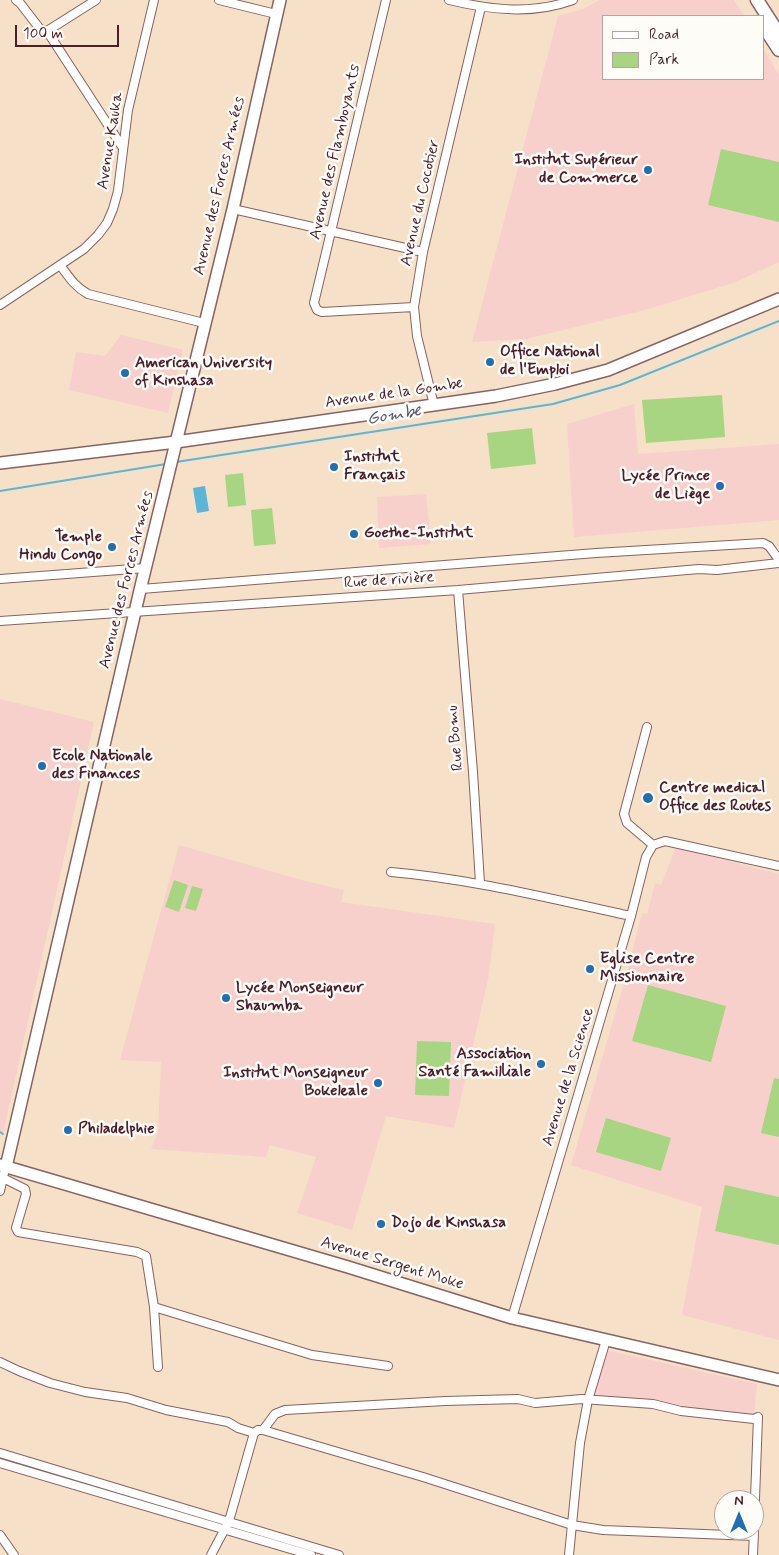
<!DOCTYPE html>
<html>
<head>
<meta charset="utf-8">
<style>
  body { margin:0 }
  #map { position:relative; width:779px; height:1555px; overflow:hidden; background:#f6e0c7; font-family:Mynerve,sans-serif }
  canvas { display:block }
  .legend { position:absolute; left:602px; top:15px; width:162px; height:65px; box-sizing:border-box; background:#fdfcf7; border:1px solid #b5a4a5; margin:0; padding:6px 9px; list-style:none; font-size:15px; color:#4a1f2b }
  .legend li { display:flex; align-items:center; gap:10px; height:25px }
  .legend b { width:25px; border:1px solid #b5a4a5 }
  .north { position:absolute; left:714px; top:1490px; width:50px; height:50px; box-sizing:border-box; background:#fdfcf7; border:1px solid #b5a4a5; border-radius:50%; rotate:0deg; font-size:14px; font-weight:700; line-height:20px; text-align:center; color:#4a1f2b }
  .north::after { content:''; display:block; margin:auto; width:18px; height:22px; background:#1f6fb2; clip-path:polygon(50% 0,100% 100%,50% 72%,0 100%) }
  .scale { position:absolute; left:15px; top:25px; width:104px; height:22px; box-sizing:border-box; border:2px solid #4a1f2b; border-top:0; padding-left:6px; font-size:15px; line-height:18px; white-space:nowrap; color:#4a1f2b; -webkit-text-stroke:4px #fdfcf7; paint-order:stroke }
</style>
</head>
<body>
<div id="map">
<canvas width="779" height="1555"></canvas>
<ul class="legend">
<li><b style="height:6px;background:#fff"></b>Road</li>
<li><b style="height:14px;background:#a8d582"></b>Park</li>
</ul>
<div class="north">N</div>
<div class="scale">100 m</div>
</div>
<script>
const g = document.querySelector('canvas').getContext('2d');
g.lineJoin = 'round';
function fillPath(path, color) {
  g.fillStyle = color;
  g.fill(path, 'evenodd');
}
function trace(path, color, width, dash) {
  g.strokeStyle = color;
  g.lineWidth = width;
  g.lineCap = dash ? 'butt' : 'round';
  g.setLineDash(dash || []);
  g.stroke(path);
}
function drawText(font, color, halo, rows, align = 'center') {
  g.font = font + ' Mynerve,sans-serif';
  g.lineWidth = 5;
  g.setLineDash([]);
  g.textBaseline = 'middle';
  g.strokeStyle = halo;
  g.fillStyle = color;
  for (const [text, x, y, turn = 0] of rows) {
    g.save();
    g.translate(x, y);
    g.rotate((+turn || 0) * Math.PI / 180);
    g.textAlign = isNaN(turn) ? turn : align;
    if (halo) g.strokeText(text, 0, 0);
    g.fillText(text, 0, 0);
    g.restore();
  }
}
fillPath(new Path2D(`
  M 600,0 L 734,0 L 744,16 L 603,16 L 603,79 L 763,79 L 763,48 L 779,75 L 779,262 L 736,282 L 645,310 L 526,339 L 472,342 L 558,16 L 583,9 Z
  M 121,335 L 183,350 L 168,413 L 69,390 L 76,352 L 105,356 Z
  M 634,404 L 638,454 L 779,444 L 779,520 L 574,537 L 567,424 Z
  M 426,494 L 431,544 L 379,548 L 377,497 Z
  M 0,699 L 94,722 L 3,1134 L 0,1132 Z
  M 179,845 L 305,881 L 344,890 L 341,902 L 495,924 L 489,975 L 454,1128 L 386,1116 L 352,1230 L 297,1213 L 316,1157 L 270,1145 L 266,1157 L 151,1149 L 158,1132 L 161,1062 L 120,1060 Z
  M 676,847 L 779,874 L 779,1340 L 682,1315 L 702,1207 L 571,1165 L 627,973 L 642,913 L 647,914 L 655,883 L 661,885 Z
  M 606,1350 L 757,1384 L 754,1416 L 683,1410 L 674,1405 L 648,1401 L 593,1397 Z`), '#f7d0cc');
fillPath(new Path2D(`
  M 721,149 L 779,162 L 779,222 L 708,205 Z
  M 722,395 L 725,437 L 646,443 L 642,400 Z
  M 532,428 L 536,464 L 491,469 L 487,433 Z
  M 243,473 L 246,505 L 228,507 L 225,475 Z
  M 272,508 L 276,544 L 254,546 L 251,510 Z
  M 174,880 L 188,885 L 179,912 L 165,907 Z
  M 192,886 L 203,889 L 196,911 L 185,908 Z
  M 648,985 L 726,1006 L 711,1062 L 632,1041 Z
  M 417,1041 L 451,1042 L 449,1096 L 415,1095 Z
  M 774,1078 L 779,1079 L 779,1137 L 761,1133 Z
  M 606,1118 L 671,1138 L 661,1171 L 596,1152 Z
  M 725,1185 L 779,1197 L 779,1245 L 715,1231 Z`), '#a8d582');
fillPath(new Path2D(`
  M 205,486 L 209,511 L 197,513 L 193,488 Z`), '#59b6d7');
trace(new Path2D(`
  M 176,462 L 553,404 L 620,385 L 779,321
  M 0,491 L 166,464
  M 0,1132 L 3,1134`), '#59b6d7', 2);
const street = new Path2D(`
  M 16,0 L 20,3 L 40,29 L 47,31 L 96,0
  M 219,0 L 276,14
  M 386,0 L 314,303 L 317,310 L 322,312 L 414,307
  M 449,0 C 491,10 532,15 573,0
  M 47,31 L 123,148
  M 233,209 L 423,252
  M 60,265 C 69,277 75,287 88,294 L 204,323
  M 0,305 L 84,249 L 98,235 L 107,223 L 113,209 L 118,191 L 128,110 L 154,0
  M 434,405 L 417,336 L 414,307 L 423,252 L 481,7
  M 0,579 L 146,568
  M 141,589 L 596,553 L 763,543 L 769,546 L 779,560
  M 458,590 L 473,772 L 480,883
  M 0,621 L 458,590 L 699,569 L 717,570 L 779,563
  M 647,727 L 624,814 L 627,823 L 653,845
  M 391,872 C 473,879 552,899 631,916
  M 3,1178 L 25,1189 L 26,1194 L 16,1228 L 18,1232 L 137,1252 L 146,1256 L 154,1307 L 312,1355 L 388,1366
  M 0,1191 L 4,1173
  M 154,1307 L 158,1367
  M 512,1318 L 631,916 L 646,857 L 653,845 L 665,841 L 779,866
  M 0,1362 L 19,1371 L 50,1383 L 85,1392 L 127,1398 L 166,1410 L 228,1422 L 238,1428 L 254,1433
  M 263,1430 L 275,1414 L 285,1410 L 445,1401 L 518,1399 L 535,1403 L 582,1399 L 653,1404 L 681,1411 L 754,1419 L 758,1417 L 754,1526
  M 0,1453 L 339,1555
  M 0,1463 L 311,1555
  M 0,1535 L 14,1555
  M 211,1555 L 229,1521 L 254,1433 L 258,1430 L 263,1430 L 423,1477 L 572,1525 L 603,1530 L 754,1536
  M 569,1555 L 580,1443 L 588,1400 L 606,1340
  M 753,1555 L 754,1532`);
const secondary = new Path2D(`
  M 0,463 L 176,442 L 496,396 L 555,384 L 608,370 L 779,299
  M 0,1165 L 348,1267 L 512,1318 L 779,1380
  M 6,1167 L 141,586 L 233,209 L 280,0`);
const primary = new Path2D(`
  M 757,0 L 779,34
  M 764,27 L 779,50`);
trace(street, '#866362', 10);
trace(secondary, '#866362', 14);
trace(primary, '#866362', 15);
trace(street, '#fff', 8);
trace(secondary, '#fff', 11);
trace(primary, '#fff', 12);
for (const [x, y, r, color] of [
  [648,170,5,"#1f6fb2"],
  [490,362,5,"#1f6fb2"],
  [125,373,5,"#1f6fb2"],
  [334,467,5,"#1f6fb2"],
  [720,486,5,"#1f6fb2"],
  [354,534,5,"#1f6fb2"],
  [112,547,5,"#1f6fb2"],
  [42,766,5,"#1f6fb2"],
  [648,798,6,"#1f6fb2"],
  [590,969,5,"#1f6fb2"],
  [226,998,5,"#1f6fb2"],
  [541,1064,5,"#1f6fb2"],
  [378,1083,5,"#1f6fb2"],
  [68,1130,5,"#1f6fb2"],
  [381,1224,5,"#1f6fb2"]
]) {
  const dot = new Path2D();
  dot.arc(x, y, r, 0, 2 * Math.PI);
  g.fillStyle = color;
  g.fill(dot);
  trace(dot, '#fdfcf7', 2);
}
drawText('16px', '#4a1f2b', '#fdfcf7', [
  ["Avenue Kauka",111,141,-81],
  ["Avenue des Flamboyants",336,152,-77],
  ["Avenue des Forces Armées",220,186,-77],
  ["Avenue du Cocotier",421,203,-77],
  ["Avenue de la Gombe",394,394,-8],
  ["Avenue des Forces Armées",127,580,-76],
  ["Rue de rivière",389,581,-4],
  ["Rue Bomu",456,738,-95],
  ["Avenue de la Science",569,1077,-73],
  ["Avenue Sergent Moke",392,1264,17]
]);
drawText('bold 16px', '#4a1f2b', '#fdfcf7', [
  ["Institut Supérieur",638,161,"right"],
  ["de Commerce",638,179,"right"],
  ["Office National",500,353],
  ["de l'Emploi",500,371],
  ["American University",135,364],
  ["of Kinshasa",135,382],
  ["Institut",344,458],
  ["Français",344,476],
  ["Lycée Prince",710,477,"right"],
  ["de Liège",710,495,"right"],
  ["Goethe-Institut",364,534],
  ["Temple",102,538,"right"],
  ["Hindu Congo",102,556,"right"],
  ["Ecole Nationale",52,757],
  ["des Finances",52,775],
  ["Centre medical",659,789],
  ["Office des Routes",659,807],
  ["Eglise Centre",600,960],
  ["Missionnaire",600,978],
  ["Lycée Monseigneur",236,989],
  ["Shaumba",236,1007],
  ["Association",531,1055,"right"],
  ["Santé Familliale",531,1073,"right"],
  ["Institut Monseigneur",368,1074,"right"],
  ["Bokeleale",368,1092,"right"],
  ["Philadelphie",78,1130],
  ["Dojo de Kinshasa",391,1224]
], 'left');
drawText('italic 18px', '#505b70', '#fdfcf7', [
  ["Gombe",394,416,-9]
]);
</script>
</body>
</html>
